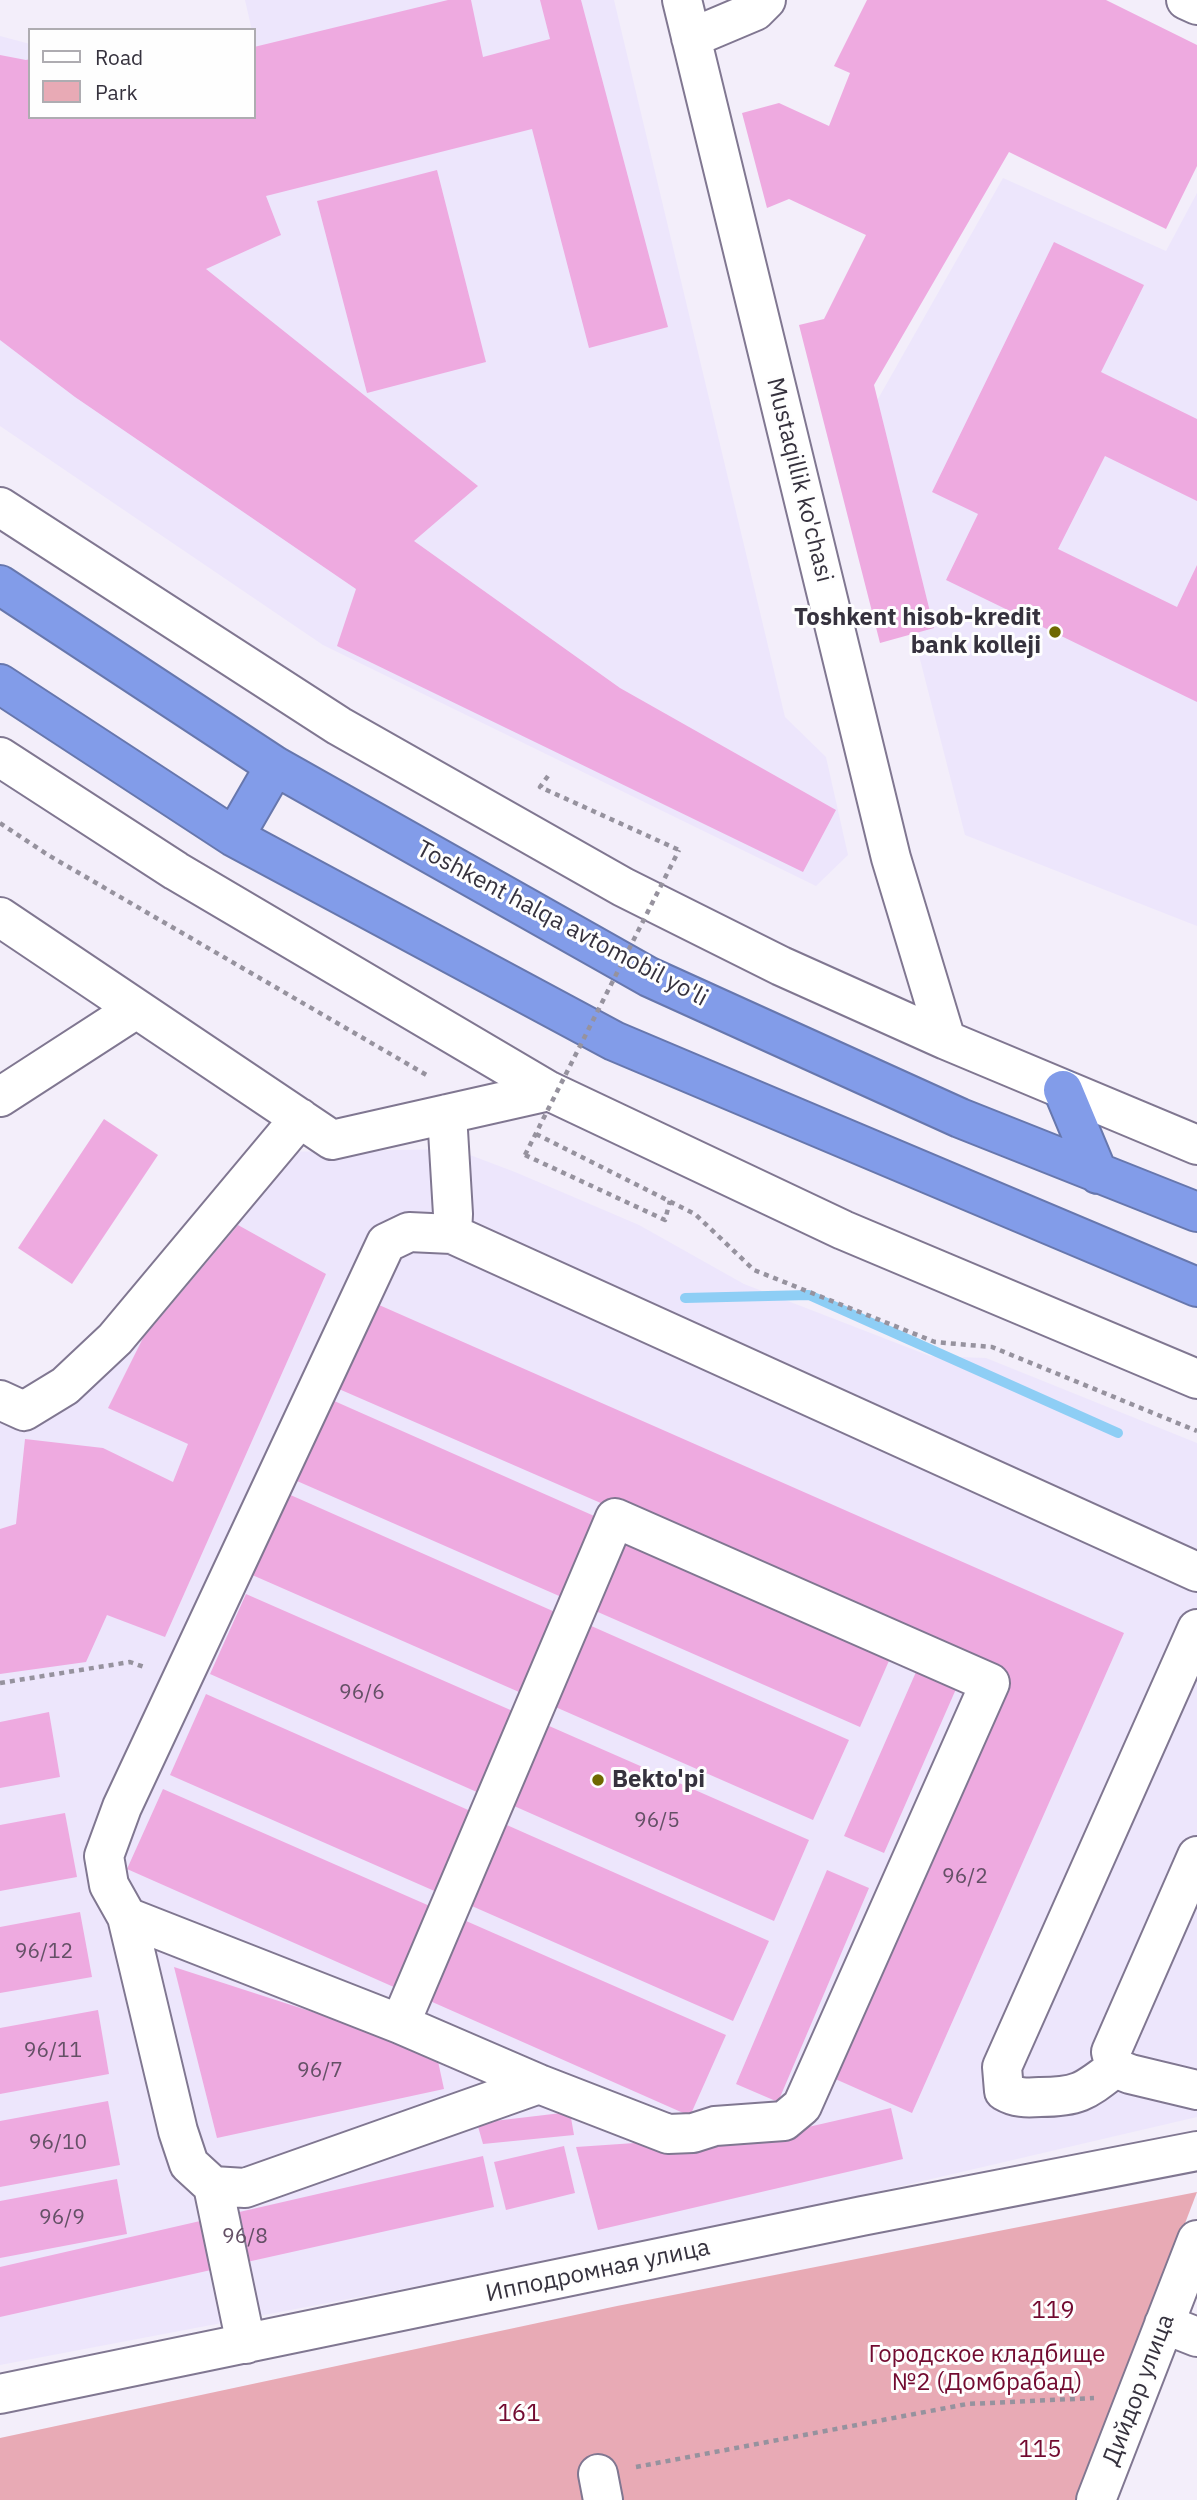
<!DOCTYPE html>
<html>
<head>
<meta charset="utf-8">
<style>
  body { margin:0 }
  #map { position:relative; width:1197px; height:2500px; overflow:hidden; background:#f3eefa; font-family:"IBM Plex Sans",sans-serif }
  canvas { display:block }
  .legend { position:absolute; left:28px; top:28px; width:228px; height:91px; box-sizing:border-box; background:#fefefe; border:2px solid #aeacb1; margin:0; padding:9px 12px; list-style:none; font-size:21px; color:#36323e }
  .legend li { display:flex; align-items:center; gap:14px; height:35px }
  .legend b { width:35px; border:2px solid #aeacb1 }
</style>
</head>
<body>
<div id="map">
<canvas width="1197" height="2500"></canvas>
<ul class="legend">
<li><b style="height:9px;background:#fff"></b>Road</li>
<li><b style="height:19px;background:#e8aab5"></b>Park</li>
</ul>
</div>
<script>
const g = document.querySelector('canvas').getContext('2d');
g.lineJoin = 'round';
function fillPath(path, color) {
  g.fillStyle = color;
  g.fill(path, 'evenodd');
}
function trace(path, color, width, dash) {
  g.strokeStyle = color;
  g.lineWidth = width;
  g.lineCap = dash ? 'butt' : 'round';
  g.setLineDash(dash || []);
  g.stroke(path);
}
function drawText(font, color, halo, rows, align = 'center') {
  g.font = font + ' "IBM Plex Sans",sans-serif';
  g.lineWidth = 6;
  g.setLineDash([]);
  g.textBaseline = 'middle';
  g.strokeStyle = halo;
  g.fillStyle = color;
  for (const [text, x, y, turn = 0] of rows) {
    g.save();
    g.translate(x, y);
    g.rotate((+turn || 0) * Math.PI / 180);
    g.textAlign = isNaN(turn) ? turn : align;
    if (halo) g.strokeText(text, 0, 0);
    g.fillText(text, 0, 0);
    g.restore();
  }
}
fillPath(new Path2D(`
  M 245,0 L 614,0 L 785,717 L 826,757 L 848,855 L 816,886 L 323,645 L 0,426 L 0,36 L 30,44 L 30,117 L 254,117 L 254,99 L 267,96 Z
  M 1003,178 L 1166,251 L 1197,193 L 1197,926 L 965,835 L 861,429 Z
  M 454,1149 L 515,1172 L 639,1225 L 744,1284 L 930,1356 L 986,1358 L 1197,1443 L 1197,2117 L 713,2230 L 0,2365 L 0,1406 L 33,1430 L 84,1393 L 279,1152 Z`), '#ede6fc');
fillPath(new Path2D(`
  M 1197,2192 L 1119,2396 L 1076,2500 L 0,2500 L 0,2438 L 617,2306 Z`), '#e8aab5');
trace(new Path2D(`
  M 685,1298 L 809,1295 L 1118,1433`), '#8ecef5', 10);
fillPath(new Path2D(`
  M 448,0 L 471,0 L 483,57 L 550,39 L 540,0 L 581,0 L 668,327 L 589,348 L 532,129 L 266,196 L 281,235 L 206,269 L 478,486 L 414,541 L 620,688 L 836,810 L 803,872 L 337,646 L 356,589 L 75,397 L 0,340 L 0,55 L 26,60 L 30,59 L 30,117 L 254,117 L 254,47 Z
  M 867,0 L 1106,0 L 1197,45 L 1197,166 L 1166,229 L 1009,152 L 874,385 L 934,628 L 880,643 L 799,325 L 824,319 L 866,235 L 789,199 L 767,208 L 742,113 L 779,103 L 829,126 L 850,73 L 834,66 Z
  M 437,170 L 486,362 L 367,393 L 317,201 Z
  M 1054,242 L 1144,285 L 1101,372 L 1197,419 L 1197,501 L 1105,456 L 1058,549 L 1177,607 L 1197,565 L 1197,702 L 946,580 L 978,514 L 932,492 Z
  M 104,1119 L 158,1155 L 72,1284 L 18,1248 Z
  M 238,1225 L 326,1274 L 165,1637 L 107,1615 L 86,1662 L 0,1674 L 0,1529 L 16,1524 L 25,1439 L 103,1448 L 173,1482 L 188,1444 L 108,1408 L 143,1338 Z
  M 370,1301 L 1124,1633 L 912,2113 L 824,2074 L 1005,1679 L 332,1386 Z
  M 332,1400 L 601,1519 L 566,1599 L 297,1481 Z
  M 286,1493 L 555,1612 L 519,1692 L 250,1574 Z
  M 626,1528 L 895,1647 L 860,1727 L 591,1609 Z
  M 246,1594 L 515,1712 L 479,1793 L 210,1674 Z
  M 580,1621 L 849,1740 L 813,1820 L 544,1702 Z
  M 916,1672 L 956,1689 L 884,1853 L 844,1836 Z
  M 206,1694 L 475,1813 L 439,1893 L 170,1775 Z
  M 49,1712 L 60,1777 L 0,1788 L 0,1722 Z
  M 540,1722 L 809,1840 L 774,1921 L 505,1802 Z
  M 163,1789 L 432,1907 L 396,1988 L 127,1869 Z
  M 65,1813 L 77,1877 L 0,1891 L 0,1825 Z
  M 500,1822 L 769,1941 L 733,2021 L 465,1903 Z
  M 827,1870 L 869,1888 L 778,2102 L 736,2084 Z
  M 80,1912 L 92,1977 L 0,1993 L 0,1927 Z
  M 457,1917 L 726,2035 L 690,2116 L 421,1997 Z
  M 174,1967 L 436,2052 L 444,2089 L 217,2138 Z
  M 98,2010 L 109,2074 L 0,2094 L 0,2028 Z
  M 108,2101 L 120,2165 L 0,2187 L 0,2121 Z
  M 891,2108 L 903,2159 L 598,2230 L 576,2147 L 782,2133 Z
  M 570,2112 L 574,2135 L 483,2144 L 477,2123 Z
  M 564,2146 L 575,2193 L 506,2210 L 494,2162 Z
  M 483,2156 L 494,2207 L 0,2317 L 0,2267 Z
  M 117,2179 L 127,2234 L 0,2258 L 0,2201 Z`), '#eeaae0');
const minor = new Path2D(`
  M 682,0 L 891,858 L 946,1040
  M 1186,0 L 1197,5
  M 691,38 L 755,11 L 766,0
  M 0,507 L 339,726 L 623,887 L 781,966 L 946,1040 L 1197,1145
  M 0,757 L 176,871 L 549,1091 L 843,1230 L 1197,1379
  M 0,917 L 332,1140 L 549,1091
  M 0,1097 L 136,1009
  M 447,1114 L 453,1214 L 452,1234
  M 0,1400 L 24,1411 L 65,1386 L 115,1339 L 300,1118
  M 1197,1856 L 1111,2052 L 1115,2068 L 1130,2074 L 1197,2090
  M 127,1917 L 178,2131 L 189,2164 L 213,2186 L 245,2188 L 539,2084
  M 400,2024 L 615,1518 L 990,1683 L 802,2106 L 784,2121 L 715,2126 L 693,2133 L 668,2134 L 539,2084 L 400,2024 L 127,1917 L 109,1885 L 104,1856 L 122,1807 L 386,1243 L 409,1232 L 452,1234 L 1197,1572
  M 1115,2068 C 1085,2091 1079,2097 1040,2097 C 1026,2098 1016,2098 1004,2091 L 1002,2067 L 1197,1629
  M 213,2186 L 246,2344
  M 1164,2324 L 1197,2337
  M 0,2394 L 862,2216 L 1197,2151
  M 598,2474 L 603,2500
  M 1096,2500 L 1197,2240`);
const highway = new Path2D(`
  M 0,585 L 275,766 L 649,977 L 960,1118 L 1197,1212
  M 0,684 L 234,837 L 614,1041 L 1197,1287
  M 234,837 L 275,766
  M 1063,1090 L 1098,1174`);
trace(minor, '#807791', 42);
trace(highway, '#6777ad', 42);
trace(new Path2D(`
  M 548,776 L 540,787 L 679,850
  M 0,823 L 48,855 L 430,1077
  M 536,1134 L 695,1214 L 754,1270 L 935,1342 L 992,1347 L 1197,1431
  M 525,1155 L 665,1220 L 670,1201
  M 0,1683 L 130,1662 L 147,1668
  M 636,2467 L 967,2404 L 1094,2398`), '#96929e', 4.5, [5, 5]);
trace(minor, '#fff', 38);
trace(highway, '#829ce9', 38);
trace(new Path2D(`
  M 525,1155 L 679,850`), '#96929e', 4.5, [5, 5]);
for (const [x, y, r, color] of [
  [1055,632,7,"#6e6800"],
  [598,1780,7,"#6e6800"]
]) {
  const dot = new Path2D();
  dot.arc(x, y, r, 0, 2 * Math.PI);
  g.fillStyle = color;
  g.fill(dot);
  trace(dot, '#fefefe', 2.5);
}
drawText('21px', '#645066', null, [
  ["96/6",362,1693],
  ["96/5",657,1821],
  ["96/2",965,1877],
  ["96/12",44,1952],
  ["96/11",53,2051],
  ["96/7",320,2071],
  ["96/10",58,2143],
  ["96/9",62,2218],
  ["96/8",245,2237]
]);
drawText('24px', '#36323e', '#fefefe', [
  ["Mustaqillik ko'chasi",799,480,76],
  ["Toshkent halqa avtomobil yo'li",562,924,28],
  ["Ипподромная улица",598,2271,-12],
  ["Дийдор улица",1139,2390,-69]
]);
drawText('bold 24px', '#36323e', '#fefefe', [
  ["Toshkent hisob-kredit",1041,618],
  ["bank kolleji",1041,646],
  ["Bekto'pi",612,1780,"left"]
], 'right');
drawText('24px', '#720a30', '#fefefe', [
  ["119",1053,2311],
  ["Городское кладбище",987,2355],
  ["№2 (Домбрабад)",987,2383],
  ["161",519,2414],
  ["115",1040,2450]
]);
</script>
</body>
</html>
